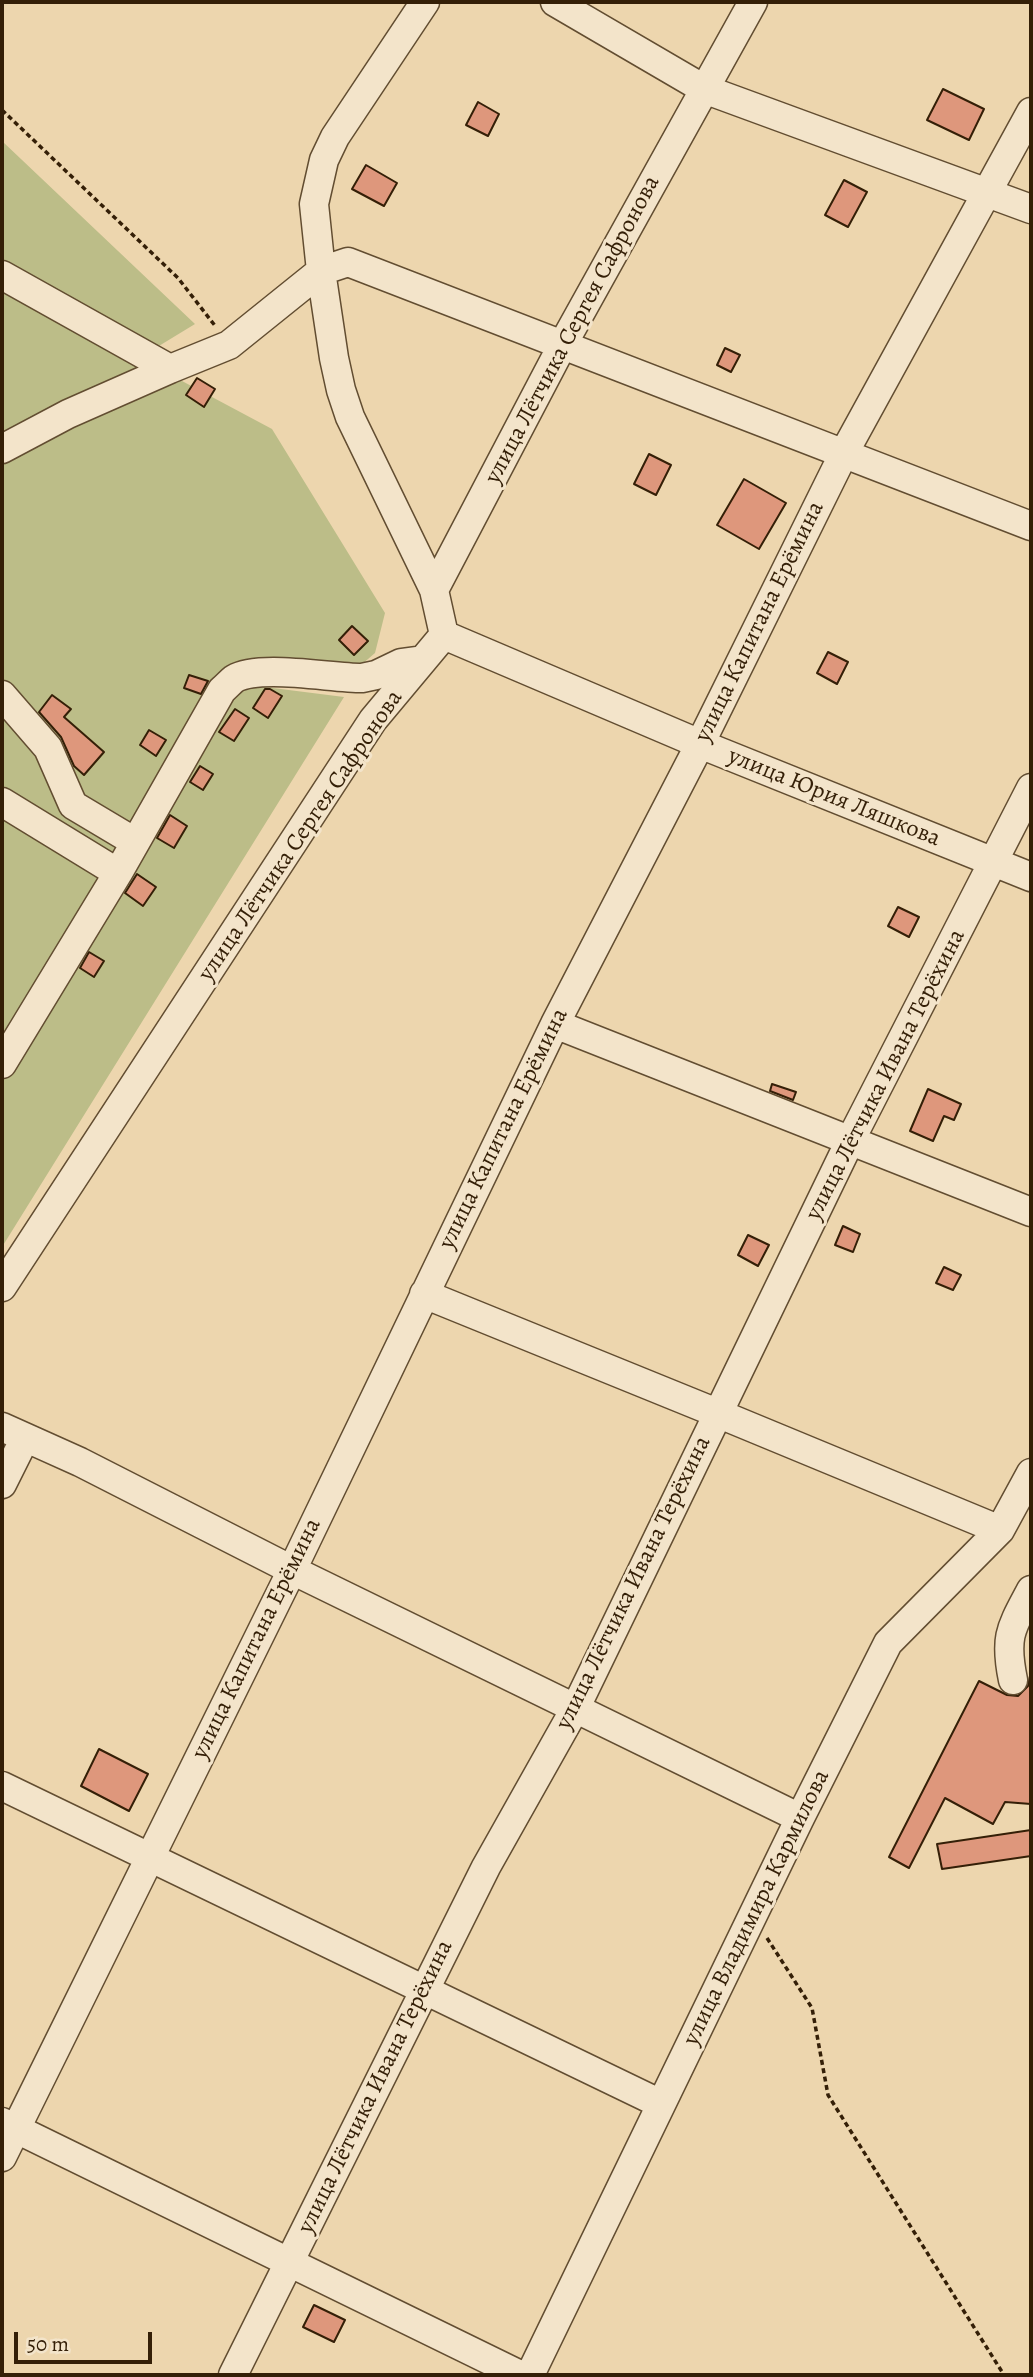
<!DOCTYPE html>
<html>
<head>
<meta charset="utf-8">
<style>
  body { margin:0 }
  #map { position:relative; width:1033px; height:2377px; overflow:hidden; background:#edd6ae; font-family:Alegreya,serif }
  canvas { display:block }
  .frame { position:absolute; inset:0; border:4px solid #341f07; pointer-events:none }
  .scale { position:absolute; left:14px; top:2332px; width:138px; height:32px; box-sizing:border-box; border:4px solid #341f07; border-top:0; padding-left:9px; font-size:21px; line-height:24px; white-space:nowrap; color:#341f07; -webkit-text-stroke:5px #f3e4ca; paint-order:stroke }
</style>
</head>
<body>
<div id="map">
<canvas width="1033" height="2377"></canvas>
<div class="frame"></div>
<div class="scale">50 m</div>
</div>
<script>
const g = document.querySelector('canvas').getContext('2d');
g.lineJoin = 'round';
function fillPath(path, color) {
  g.fillStyle = color;
  g.fill(path, 'evenodd');
}
function trace(path, color, width, dash) {
  g.strokeStyle = color;
  g.lineWidth = width;
  g.lineCap = dash ? 'butt' : 'round';
  g.setLineDash(dash || []);
  g.stroke(path);
}
function drawText(font, color, halo, rows, align = 'center') {
  g.font = font + ' Alegreya,serif';
  g.lineWidth = 6;
  g.setLineDash([]);
  g.textBaseline = 'middle';
  g.strokeStyle = halo;
  g.fillStyle = color;
  for (const [text, x, y, turn = 0] of rows) {
    g.save();
    g.translate(x, y);
    g.rotate((+turn || 0) * Math.PI / 180);
    g.textAlign = isNaN(turn) ? turn : align;
    if (halo) g.strokeText(text, 0, 0);
    g.fillText(text, 0, 0);
    g.restore();
  }
}
fillPath(new Path2D(`
  M 2,141 L 195,324 L 149,352 L 2,273 Z
  M 2,275 L 167,373 L 272,429 L 385,613 L 375,653 L 353,672 L 243,675 L 218,698 L 257,686 L 344,697 L 2,1247 Z`), '#bcbd88');
const building = new Path2D(`
  M 943,89 L 984,109 L 969,140 L 927,120 Z
  M 478,102 L 499,114 L 488,136 L 466,125 Z
  M 366,165 L 397,183 L 384,206 L 352,189 Z
  M 844,180 L 867,192 L 848,227 L 825,215 Z
  M 725,348 L 740,355 L 731,372 L 717,365 Z
  M 197,378 L 215,389 L 204,407 L 186,395 Z
  M 649,454 L 671,465 L 656,495 L 634,484 Z
  M 744,479 L 786,503 L 759,549 L 717,525 Z
  M 352,626 L 368,641 L 354,655 L 339,640 Z
  M 828,652 L 848,662 L 837,684 L 817,673 Z
  M 189,675 L 208,681 L 201,694 L 184,688 Z
  M 265,689 L 270,689 L 282,696 L 268,718 L 253,708 Z
  M 52,695 L 71,709 L 64,717 L 104,752 L 84,775 L 74,766 L 61,737 L 39,712 Z
  M 235,709 L 249,718 L 234,741 L 219,732 Z
  M 149,730 L 166,740 L 156,756 L 140,745 Z
  M 200,766 L 213,774 L 203,790 L 190,782 Z
  M 170,815 L 187,826 L 174,848 L 157,838 Z
  M 137,874 L 156,887 L 143,906 L 125,893 Z
  M 898,907 L 919,917 L 909,937 L 888,926 Z
  M 89,952 L 104,961 L 94,977 L 80,968 Z
  M 772,1084 L 796,1092 L 793,1100 L 770,1091 Z
  M 928,1089 L 961,1104 L 954,1120 L 944,1116 L 933,1141 L 910,1131 Z
  M 843,1226 L 860,1234 L 853,1252 L 835,1245 Z
  M 748,1235 L 769,1245 L 758,1266 L 738,1255 Z
  M 944,1267 L 961,1275 L 953,1290 L 936,1283 Z
  M 1031,1671 L 1031,1804 L 1005,1802 L 993,1824 L 945,1798 L 909,1868 L 889,1857 L 979,1681 L 1007,1695 L 1018,1696 L 1028,1686 Z
  M 99,1749 L 148,1774 L 129,1811 L 81,1786 Z
  M 1031,1830 L 1031,1856 L 942,1869 L 937,1844 Z
  M 314,2305 L 345,2320 L 334,2342 L 303,2327 Z`);
fillPath(building, '#de977c');
trace(building, '#341f07', 2);
const minor = new Path2D(`
  M 425,2 L 335,137 L 324,160 L 314,204 L 321,271 L 334,358 L 341,390 L 350,417 L 434,590
  M 555,2 L 704,89 L 1031,209
  M 2,275 L 170,369 L 229,345 L 321,271 L 348,262 L 1031,526
  M 2,449 L 68,414 L 170,369
  M 444,635 L 700,744 L 1031,877
  M 2,695 L 48,748 L 73,805 L 135,842
  M 2,802 L 118,873
  M 555,1024 L 1031,1212
  M 2,1064 L 118,873 L 222,690 C 226,687 230,682 234,679 C 259,664 330,678 362,678 L 376,675 L 401,663 L 423,660
  M 2,1287 L 373,720 L 444,635 L 434,590 L 563,344 L 753,2
  M 424,1294 L 717,1413 L 1000,1530
  M 2,1427 L 80,1462 L 292,1570 L 800,1818
  M 2,1484 L 25,1438
  M 1013,1680 C 1004,1636 1011,1628 1031,1590
  M 2,1786 L 661,2104
  M 2,2122 L 520,2375
  M 2,2157 L 292,1570 L 555,1024 L 700,744 L 844,453 L 1031,112
  M 233,2375 L 486,1867 L 576,1707 L 850,1141 L 1031,788
  M 530,2375 L 800,1818 L 888,1643 L 1000,1530 L 1031,1473`);
trace(minor, '#624d31', 31);
trace(new Path2D(`
  M 2,110 L 178,278 L 216,327
  M 767,1938 L 812,2008 L 828,2095 L 1004,2375`), '#341f07', 3.5, [5, 3.5]);
trace(minor, '#f3e4ca', 28);
drawText('24px', '#341f07', '#f3e4ca', [
  ["улица Лётчика Сергея Сафронова",573,330,-62],
  ["улица Капитана Ерёмина",760,622,-64],
  ["улица Юрия Ляшкова",834,798,22],
  ["улица Лётчика Сергея Сафронова",301,836,-56],
  ["улица Лётчика Ивана Терёхина",886,1075,-63],
  ["улица Капитана Ерёмина",504,1129,-64],
  ["улица Лётчика Ивана Терёхина",634,1583,-64],
  ["улица Капитана Ерёмина",257,1639,-64],
  ["улица Владимира Кармилова",757,1908,-64],
  ["улица Лётчика Ивана Терёхина",376,2087,-64]
]);
</script>
</body>
</html>
